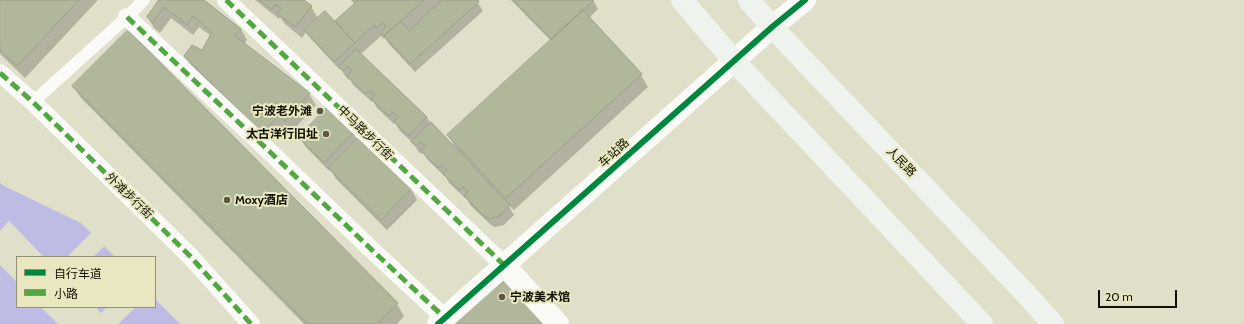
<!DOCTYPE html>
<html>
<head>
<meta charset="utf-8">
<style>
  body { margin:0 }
  #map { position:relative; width:1244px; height:324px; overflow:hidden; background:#e0dfc9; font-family:Cabin,"Noto Sans SC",sans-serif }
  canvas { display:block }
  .legend { position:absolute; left:16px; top:256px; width:140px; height:52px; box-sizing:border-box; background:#e9e7c0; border:1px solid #929174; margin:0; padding:5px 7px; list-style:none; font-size:12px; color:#100f03 }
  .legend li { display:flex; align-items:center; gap:8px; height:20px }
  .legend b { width:20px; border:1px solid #929174 }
  .scale { position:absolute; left:1098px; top:290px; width:79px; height:18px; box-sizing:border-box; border:2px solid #100f03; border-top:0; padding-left:5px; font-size:12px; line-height:14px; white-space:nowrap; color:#100f03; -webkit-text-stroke:3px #e9e7c0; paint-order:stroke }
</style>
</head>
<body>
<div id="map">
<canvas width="1244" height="324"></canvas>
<ul class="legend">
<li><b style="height:5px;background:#00873e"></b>自行车道</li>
<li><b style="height:5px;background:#51a840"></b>小路</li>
</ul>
<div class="scale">20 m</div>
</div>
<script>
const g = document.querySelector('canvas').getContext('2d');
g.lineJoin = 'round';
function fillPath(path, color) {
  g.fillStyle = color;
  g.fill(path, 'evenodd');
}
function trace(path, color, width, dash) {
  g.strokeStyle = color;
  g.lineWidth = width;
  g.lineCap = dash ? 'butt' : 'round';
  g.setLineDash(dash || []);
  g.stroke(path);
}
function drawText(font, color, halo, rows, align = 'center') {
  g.font = font + ' Cabin,"Noto Sans SC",sans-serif';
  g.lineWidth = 4;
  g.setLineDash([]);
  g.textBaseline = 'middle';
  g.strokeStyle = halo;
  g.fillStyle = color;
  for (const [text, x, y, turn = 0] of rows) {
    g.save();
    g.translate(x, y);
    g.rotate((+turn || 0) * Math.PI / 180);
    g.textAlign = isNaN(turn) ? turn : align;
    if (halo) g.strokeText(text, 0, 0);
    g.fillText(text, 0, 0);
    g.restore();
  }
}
fillPath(new Path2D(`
  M 0,183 L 4,186 L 81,223 L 115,257 L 17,257 L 17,307 L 155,307 L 155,299 L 180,324 L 0,324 Z`), '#bebbe5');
fillPath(new Path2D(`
  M 9,221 L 44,257 L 17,257 L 17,282 L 0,265 L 0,231 Z
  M 93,231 L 106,245 L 93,257 L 67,257 Z
  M 41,307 L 96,307 L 101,313 L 107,307 L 136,307 L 118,324 L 58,324 Z`), '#e0dfc9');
fillPath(new Path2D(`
  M 0,0 L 98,0 L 25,78 L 0,54 Z
  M 160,0 L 202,0 L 241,29 L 247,40 L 244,44 L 309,94 L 316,105 L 292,132 L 285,126 L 269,145 L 192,67 L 185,56 L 202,52 L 211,36 L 199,27 L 193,35 L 171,18 L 160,33 L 154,28 L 148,17 Z
  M 255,0 L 303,0 L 311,6 L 318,19 L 338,25 L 336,21 L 355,4 L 351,0 L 476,0 L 483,11 L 415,72 L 389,44 L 385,38 L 384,39 L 381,36 L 361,54 L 427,117 L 430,123 L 457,152 L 449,135 L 551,41 L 511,0 L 593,0 L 598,9 L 589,18 L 641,75 L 648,87 L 514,210 L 508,205 L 514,215 L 504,225 L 495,227 L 491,225 L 470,205 L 466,197 L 465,198 L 449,183 L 445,175 L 444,176 L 427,159 L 423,152 L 421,154 L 418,151 L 414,144 L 400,131 L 395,123 L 394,124 L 377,108 L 373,101 L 372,102 L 353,85 L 350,79 L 349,80 L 345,76 L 341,69 L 340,70 L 311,39 L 306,32 L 302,38 L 285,24 L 280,17 L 279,19 Z
  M 128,32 L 397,304 L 404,316 L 397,324 L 304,324 L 81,98 L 73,86 Z
  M 353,132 L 357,140 L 411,189 L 417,200 L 387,230 L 336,179 L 330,169 L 329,171 L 305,146 L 300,137 Z`), '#0003');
const building = new Path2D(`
  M 0,0 L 79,0 L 17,66 L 0,50 Z
  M 159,0 L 204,0 L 241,29 L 235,36 L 310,93 L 285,121 L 278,115 L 263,134 L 184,56 L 192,45 L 202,50 L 212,32 L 193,16 L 187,25 L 164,7 L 153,23 L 147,17 Z
  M 260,0 L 304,0 L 312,6 L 295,27 L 277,13 L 281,8 L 275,4 L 272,9 Z
  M 353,0 L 424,0 L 384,36 L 381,32 L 386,27 L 383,23 L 377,28 L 374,25 L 355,43 L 335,21 L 355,3 Z
  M 442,0 L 478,0 L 479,2 L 410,64 L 384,36 L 401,21 L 409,31 Z
  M 513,0 L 594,0 L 552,39 Z
  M 583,10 L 642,74 L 506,198 L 447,135 Z
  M 325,11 L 355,43 L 334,62 L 304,30 Z
  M 128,30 L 398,303 L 377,324 L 308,324 L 72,86 Z
  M 356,49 L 427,117 L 409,136 L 394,122 L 398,117 L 393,112 L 389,116 L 371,99 L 375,95 L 370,91 L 366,94 L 347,76 L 352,70 L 348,66 L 344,71 L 339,67 Z
  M 329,106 L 354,132 L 324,163 L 298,137 Z
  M 431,122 L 510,205 L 499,216 L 489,219 L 484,216 L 464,196 L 468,191 L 463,187 L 459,190 L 443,174 L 447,170 L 442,165 L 438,168 L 420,150 L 425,146 L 420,142 L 416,146 L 411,142 Z
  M 360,136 L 412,188 L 381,220 L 328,168 Z
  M 504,271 L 553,324 L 446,324 Z`);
fillPath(building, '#b1b79b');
trace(building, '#9d9f8f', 1);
trace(new Path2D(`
  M 288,139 L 312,114`), '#cecec8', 2.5, [3, 2]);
trace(new Path2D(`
  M 33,102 L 127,17 L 144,0`), '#fafaf7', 12);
trace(new Path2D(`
  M 226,0 L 504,265
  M 127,17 L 269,151 L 373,251 L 445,318
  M 0,73 L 33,102 L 190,256 L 251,324`), '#fafaf7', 18);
trace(new Path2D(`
  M 438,324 L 772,27 L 805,0`), '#fafaf7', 22);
trace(new Path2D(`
  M 504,265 L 558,324`), '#fafaf7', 22);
trace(new Path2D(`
  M 682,0 L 734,61 L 982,324
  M 749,0 L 772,27 L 1026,294 L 1053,324`), '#eff3ee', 22);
trace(new Path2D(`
  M 226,0 L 504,265
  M 127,17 L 269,151 L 373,251 L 445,318
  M 0,73 L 33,102 L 190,256 L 251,324`), '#51a840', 5, [10, 5]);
trace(new Path2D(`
  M 438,324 L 772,27 L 805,0`), '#00873e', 6);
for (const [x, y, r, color] of [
  [320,111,4,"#595848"],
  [326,134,4,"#595848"],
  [227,200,4,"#595848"],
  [502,297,4,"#595848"]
]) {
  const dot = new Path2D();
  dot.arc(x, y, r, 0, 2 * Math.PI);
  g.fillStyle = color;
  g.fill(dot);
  trace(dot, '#e9e7c0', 1.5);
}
drawText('bold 12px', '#100f03', '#e9e7c0', [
  ["宁波老外滩",312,111],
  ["太古洋行旧址",318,134],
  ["Moxy酒店",235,200,"left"],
  ["宁波美术馆",510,297,"left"]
], 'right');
drawText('12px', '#100f03', '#e9e7c0', [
  ["中马路步行街",365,133,44],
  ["车站路",614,153,-42],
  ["人民路",901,162,46],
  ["外滩步行街",129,196,44]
]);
</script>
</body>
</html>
